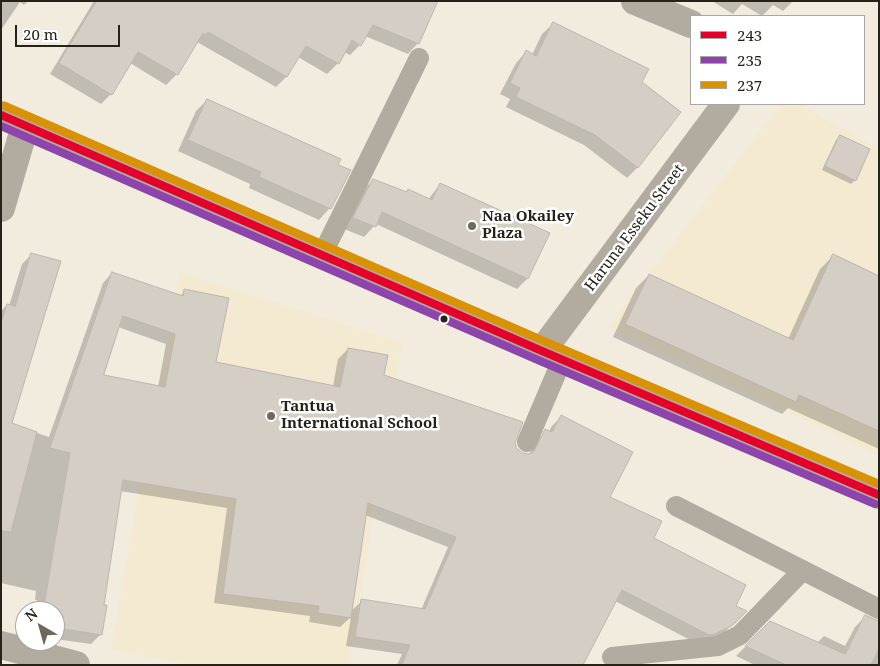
<!DOCTYPE html>
<html>
<head>
<meta charset="utf-8">
<style>
  body { margin:0 }
  #map { position:relative; width:880px; height:666px; overflow:hidden; background:#f2ecdf; font-family:"Noto Serif",serif }
  canvas { display:block }
  .frame { position:absolute; inset:0; border:2px solid #262219; pointer-events:none }
  .legend { position:absolute; left:690px; top:15px; width:175px; height:90px; box-sizing:border-box; background:#fff; border:1px solid #a8a7a3; margin:0; padding:6px 9px; list-style:none; font-size:15px; color:#262219 }
  .legend li { display:flex; align-items:center; gap:10px; height:25px }
  .legend b { width:25px; border:1px solid #a8a7a3 }
  .north { position:absolute; left:15px; top:601px; width:50px; height:50px; box-sizing:border-box; background:#fff; border:1px solid #a8a7a3; border-radius:50%; rotate:322deg; font-size:14px; font-weight:700; line-height:20px; text-align:center; color:#262219 }
  .north::after { content:''; display:block; margin:auto; width:18px; height:22px; background:#6d695e; clip-path:polygon(50% 0,100% 100%,50% 72%,0 100%) }
  .scale { position:absolute; left:15px; top:25px; width:105px; height:22px; box-sizing:border-box; border:2px solid #262219; border-top:0; padding-left:6px; font-size:15px; line-height:18px; white-space:nowrap; color:#262219; -webkit-text-stroke:4px #fff; paint-order:stroke }
</style>
</head>
<body>
<div id="map">
<canvas width="880" height="666"></canvas>
<div class="frame"></div>
<ul class="legend">
<li><b style="height:6px;background:#e4002b"></b>243</li>
<li><b style="height:6px;background:#8e44ad"></b>235</li>
<li><b style="height:6px;background:#d89204"></b>237</li>
</ul>
<div class="north">N</div>
<div class="scale">20 m</div>
</div>
<script>
const g = document.querySelector('canvas').getContext('2d');
g.lineJoin = 'round';
function fillPath(path, color) {
  g.fillStyle = color;
  g.fill(path, 'evenodd');
}
function trace(path, color, width, dash) {
  g.strokeStyle = color;
  g.lineWidth = width;
  g.lineCap = dash ? 'butt' : 'round';
  g.setLineDash(dash || []);
  g.stroke(path);
}
function drawText(font, color, halo, rows, align = 'center') {
  g.font = font + ' "Noto Serif",serif';
  g.lineWidth = 5;
  g.setLineDash([]);
  g.textBaseline = 'middle';
  g.strokeStyle = halo;
  g.fillStyle = color;
  for (const [text, x, y, turn = 0] of rows) {
    g.save();
    g.translate(x, y);
    g.rotate((+turn || 0) * Math.PI / 180);
    g.textAlign = isNaN(turn) ? turn : align;
    if (halo) g.strokeText(text, 0, 0);
    g.fillText(text, 0, 0);
    g.restore();
  }
}
fillPath(new Path2D(`
  M 781,104 L 799,104 L 879,149 L 879,456 L 608,327 Z
  M 180,272 L 402,343 L 348,665 L 191,665 L 111,650 L 139,489 Z`), '#f4ead2');
fillPath(new Path2D(`
  M 1,1 L 28,1 L 24,5 L 20,2 L 1,30 Z
  M 94,1 L 437,1 L 418,43 L 408,54 L 365,36 L 360,45 L 350,55 L 344,52 L 338,63 L 327,74 L 298,57 L 286,77 L 276,87 L 197,42 L 177,74 L 166,85 L 130,63 L 111,94 L 101,104 L 50,74 Z
  M 712,1 L 793,1 L 783,11 L 773,5 L 762,16 L 742,4 L 733,14 Z
  M 553,24 L 641,82 L 680,112 L 637,168 L 627,178 L 584,145 L 506,107 L 510,99 L 500,94 L 516,63 L 526,52 L 532,55 L 542,34 Z
  M 207,100 L 336,166 L 330,208 L 319,220 L 249,188 L 250,184 L 178,151 L 196,111 Z
  M 840,136 L 855,180 L 851,184 L 822,170 L 836,140 Z
  M 373,180 L 428,200 L 440,184 L 527,279 L 517,289 L 376,224 L 364,237 L 344,229 L 362,191 Z
  M 32,254 L 10,424 L 49,437 L 103,283 L 112,273 L 180,296 L 185,291 L 214,363 L 333,386 L 338,359 L 348,349 L 382,376 L 514,443 L 516,449 L 522,454 L 529,455 L 536,441 L 546,431 L 549,432 L 551,427 L 561,417 L 608,498 L 653,538 L 734,606 L 745,611 L 722,635 L 698,644 L 615,601 L 582,665 L 397,665 L 402,654 L 346,646 L 351,617 L 340,627 L 309,622 L 310,616 L 214,603 L 227,508 L 120,491 L 103,606 L 101,634 L 91,644 L 55,639 L 55,611 L 35,611 L 37,600 L 35,600 L 36,591 L 1,583 L 1,311 L 7,305 L 9,306 L 22,264 ZM 118,327 L 166,344 L 158,387 L 103,376 ZM 365,515 L 448,547 L 421,610 L 362,601 L 351,611 Z
  M 833,256 L 879,277 L 879,449 L 788,408 L 782,414 L 613,337 L 636,288 L 649,275 L 788,339 L 820,269 Z
  M 865,617 L 879,622 L 879,665 L 755,665 L 736,656 L 770,622 L 817,643 L 824,636 L 845,646 L 855,627 Z`), '#0003');
const building = new Path2D(`
  M 97,1 L 438,1 L 419,44 L 373,25 L 361,46 L 352,40 L 339,64 L 306,46 L 287,77 L 208,32 L 206,35 L 203,33 L 178,75 L 138,52 L 112,95 L 59,63 Z
  M 553,22 L 649,69 L 642,82 L 681,112 L 638,168 L 595,135 L 516,97 L 520,88 L 510,83 L 526,50 L 536,56 Z
  M 207,99 L 341,159 L 338,165 L 351,170 L 331,209 L 259,177 L 261,172 L 188,140 Z
  M 840,135 L 870,149 L 856,181 L 825,166 Z
  M 373,179 L 407,192 L 408,189 L 432,200 L 440,183 L 550,233 L 528,279 L 382,212 L 376,227 L 353,218 Z
  M 31,253 L 61,261 L 12,423 L 37,432 L 11,532 L 1,531 L 1,323 L 7,304 L 15,306 Z
  M 833,254 L 879,276 L 879,431 L 799,395 L 796,402 L 625,324 L 649,274 L 793,340 Z
  M 112,272 L 183,296 L 184,289 L 229,298 L 216,362 L 340,387 L 348,348 L 388,355 L 384,375 L 523,422 L 515,443 L 517,449 L 523,453 L 529,454 L 534,451 L 545,429 L 552,432 L 561,415 L 633,452 L 610,497 L 662,521 L 654,538 L 746,585 L 736,606 L 747,611 L 733,625 L 715,634 L 709,635 L 622,590 L 583,665 L 402,665 L 410,645 L 355,637 L 361,599 L 425,609 L 456,537 L 368,503 L 351,618 L 318,613 L 319,606 L 223,594 L 236,499 L 123,480 L 104,605 L 107,605 L 102,635 L 63,629 L 63,625 L 55,624 L 55,611 L 43,611 L 70,453 L 50,448 ZM 123,316 L 175,334 L 165,387 L 104,375 Z
  M 865,615 L 879,621 L 879,649 L 871,665 L 786,665 L 745,646 L 770,621 L 845,654 Z`);
fillPath(building, '#d5cec5');
trace(building, '#bdb6ae', 1);
trace(new Path2D(`
  M 322,255 L 419,58
  M 527,442 L 562,360
  M 676,506 L 879,609
  M 612,657 L 718,646 L 740,635 L 803,570`), '#b1aba0', 20);
trace(new Path2D(`
  M 635,1 L 691,24
  M 1,208 L 25,126
  M 542,351 L 726,104
  M 1,645 L 76,665`), '#b1aba0', 28);
trace(new Path2D(`
  M 1,115 L 542,351 L 879,495`), '#b0ab9d', 28);
trace(new Path2D(`
  M 1,115 L 542,351 L 879,495`), '#e4002b', 8);
trace(new Path2D(`
  M 1,126 L 538,360 L 875,504`), '#8e44ad', 8);
trace(new Path2D(`
  M 5,106 L 546,342 L 879,484`), '#d89204', 8);
for (const [x, y, r, color] of [
  [472,226,5,"#6d695e"],
  [444,319,4.5,"#262219"],
  [271,416,5,"#6d695e"]
]) {
  const dot = new Path2D();
  dot.arc(x, y, r, 0, 2 * Math.PI);
  g.fillStyle = color;
  g.fill(dot);
  trace(dot, '#fff', 2);
}
drawText('bold 15px', '#262219', '#fff', [
  ["Naa Okailey",482,217],
  ["Plaza",482,234],
  ["Tantua",281,407],
  ["International School",281,424]
], 'left');
drawText('15px', '#262219', '#fff', [
  ["Haruna Esseku Street",635,228,-53]
]);
</script>
</body>
</html>
